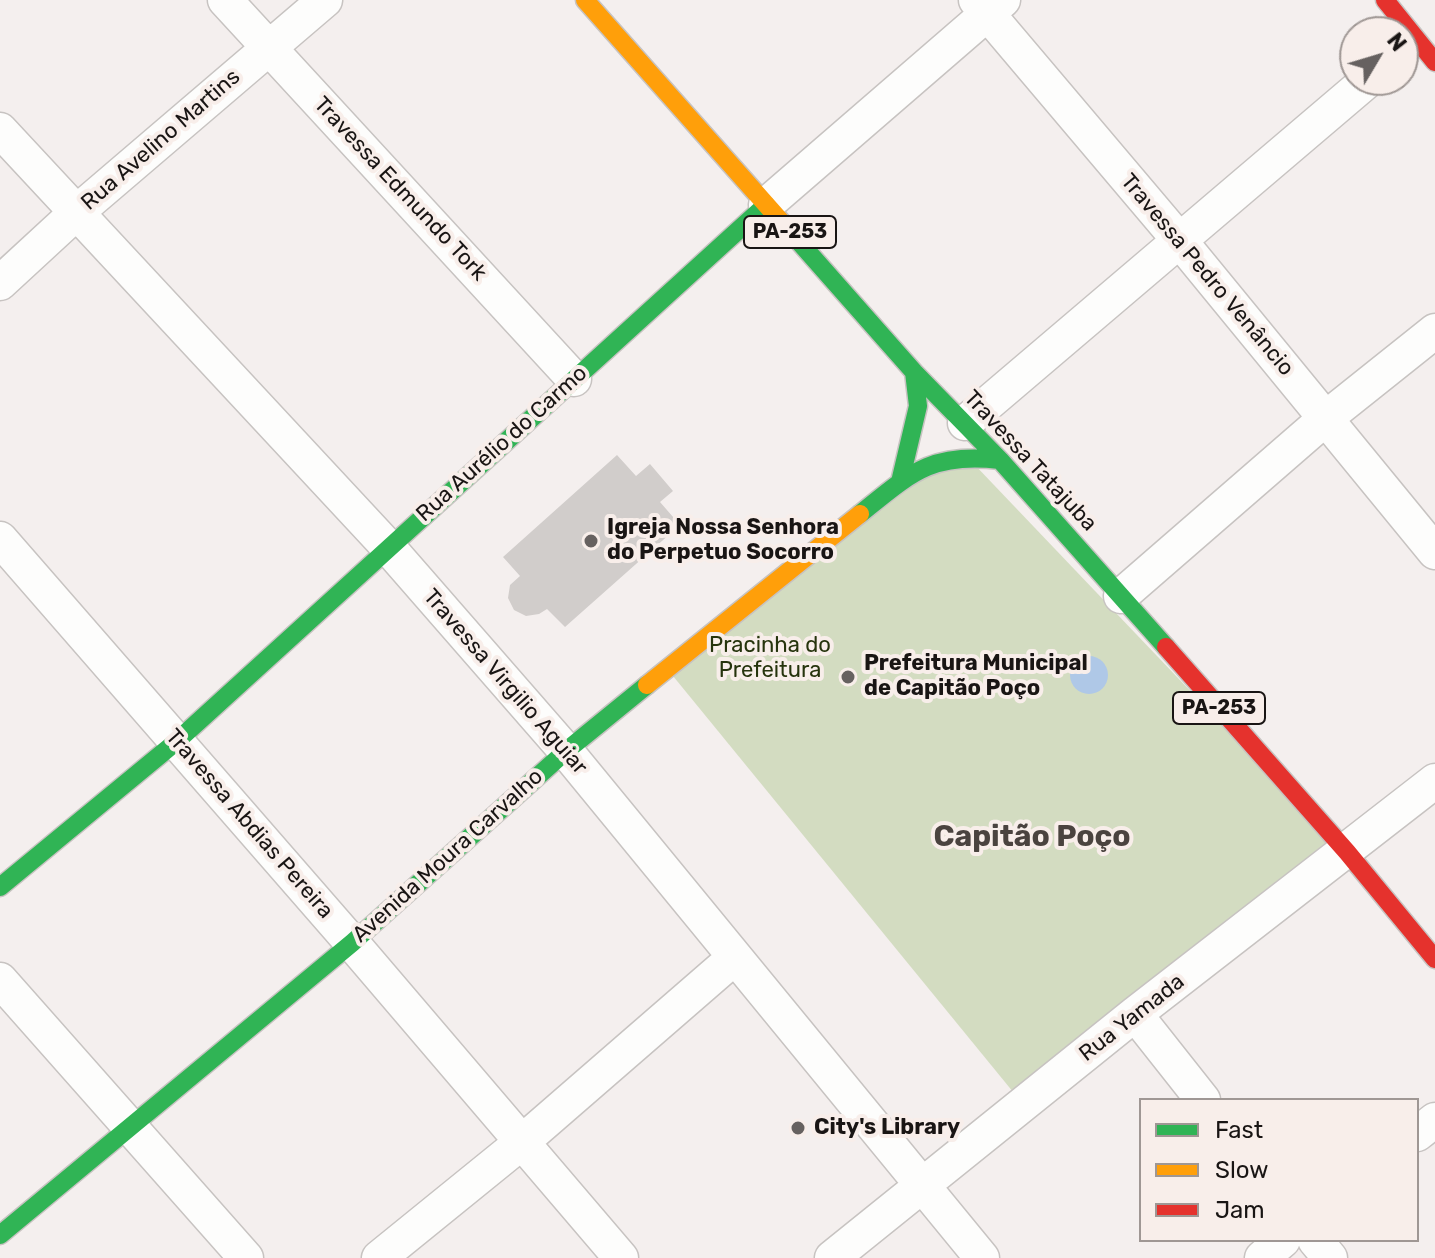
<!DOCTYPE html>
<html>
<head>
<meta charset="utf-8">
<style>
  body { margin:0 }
  #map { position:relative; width:1435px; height:1258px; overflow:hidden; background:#f4efee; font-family:Rubik,sans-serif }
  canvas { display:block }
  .legend { position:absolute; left:1139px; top:1098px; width:280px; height:144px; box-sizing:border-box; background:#f8eeea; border:2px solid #9f9794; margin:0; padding:10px 14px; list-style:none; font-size:24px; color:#191514 }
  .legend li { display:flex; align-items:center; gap:16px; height:40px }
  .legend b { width:40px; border:2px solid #9f9794 }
  .north { position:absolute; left:1339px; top:16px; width:80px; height:80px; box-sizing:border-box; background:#f8eeea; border:2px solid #9f9794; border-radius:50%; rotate:52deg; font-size:22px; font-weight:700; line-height:32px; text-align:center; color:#191514 }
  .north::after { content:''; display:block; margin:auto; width:28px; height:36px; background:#666160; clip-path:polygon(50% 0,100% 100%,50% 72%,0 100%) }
</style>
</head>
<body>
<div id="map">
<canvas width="1435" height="1258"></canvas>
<ul class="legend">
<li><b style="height:10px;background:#30b455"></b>Fast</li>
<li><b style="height:10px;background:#ff9f0a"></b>Slow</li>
<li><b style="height:10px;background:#e5322d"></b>Jam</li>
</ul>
<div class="north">N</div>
</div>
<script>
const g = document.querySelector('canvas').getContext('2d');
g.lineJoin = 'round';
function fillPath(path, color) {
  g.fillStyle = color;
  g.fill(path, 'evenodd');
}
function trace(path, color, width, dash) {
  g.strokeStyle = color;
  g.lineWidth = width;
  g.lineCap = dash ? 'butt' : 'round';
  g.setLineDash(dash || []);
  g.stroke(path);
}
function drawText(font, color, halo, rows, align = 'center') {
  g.font = font + ' Rubik,sans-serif';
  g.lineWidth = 8;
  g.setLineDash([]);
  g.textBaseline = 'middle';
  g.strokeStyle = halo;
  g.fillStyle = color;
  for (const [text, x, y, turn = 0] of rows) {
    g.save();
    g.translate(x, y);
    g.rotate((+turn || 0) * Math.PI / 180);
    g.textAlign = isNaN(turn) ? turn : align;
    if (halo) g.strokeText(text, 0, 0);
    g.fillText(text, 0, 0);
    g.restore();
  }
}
fillPath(new Path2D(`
  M 973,463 L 1342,850 L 1027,1109 L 673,676 L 922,476 Z`), '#d3dcc1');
fillPath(new Path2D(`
  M1070 675a19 19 0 1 1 38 0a19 19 0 1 1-38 0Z`), '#afc8e7');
fillPath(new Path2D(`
  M 617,455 L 636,476 L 650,464 L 673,491 L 660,502 L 680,525 L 565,627 L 547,609 L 539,614 L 526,616 L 514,610 L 508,598 L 510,585 L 520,576 L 503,557 Z`), '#d1cdcb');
const street = new Path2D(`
  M 225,0 L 574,379
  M 976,0 L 1180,241 L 1435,552
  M 0,130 L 388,547 L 566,751 L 982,1258
  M 766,205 L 1003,0
  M 0,283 L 77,212 L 325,0
  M 965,423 L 1368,80
  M 0,539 L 352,943 L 621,1258
  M 1121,596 L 1326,418 L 1435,331
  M 0,980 L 246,1258
  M 1135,1014 L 1203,1100
  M 1417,1134 L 1435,1120
  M 1315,1240 L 1330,1258
  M 379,1258 L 522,1142 L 734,958
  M 832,1258 L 1135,1014 L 1435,781
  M 1262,1258 L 1283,1240`);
const fast = new Path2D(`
  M 794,236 L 914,372 L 1000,460 L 1166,647
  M 900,482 L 918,406 L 914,372
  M 860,514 C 911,473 931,452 1000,460
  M 0,887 L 177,741 L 766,205
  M 0,1235 L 352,943 L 566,751 L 647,685`);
const slow = new Path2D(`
  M 585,0 L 794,236
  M 647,685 L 860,514`);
const jam = new Path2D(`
  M 1385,0 L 1435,62
  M 1166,647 L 1347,852 L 1435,959`);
trace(street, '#c7c3c1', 37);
trace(fast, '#c7c3c1', 21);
trace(slow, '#c7c3c1', 21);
trace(jam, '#c7c3c1', 21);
trace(street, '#fdfdfc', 34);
trace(fast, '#30b455', 18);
trace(slow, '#ff9f0a', 18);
trace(jam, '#e5322d', 18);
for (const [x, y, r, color] of [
  [591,541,8,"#666160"],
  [848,677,8,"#666160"],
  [798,1128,8,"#666160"]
]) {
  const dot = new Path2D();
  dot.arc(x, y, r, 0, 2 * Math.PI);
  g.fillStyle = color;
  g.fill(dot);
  trace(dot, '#f8eeea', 3);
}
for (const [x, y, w] of [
  [790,232,92],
  [1219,708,92]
]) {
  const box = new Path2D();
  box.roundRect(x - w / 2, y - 16, w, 32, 6);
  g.fillStyle = '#f8eeea';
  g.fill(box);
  trace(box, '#191514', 2);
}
drawText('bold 20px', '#191514', null, [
  ["PA-253",790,232],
  ["PA-253",1219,708]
]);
drawText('22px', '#191514', '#f8eeea', [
  ["Rua Avelino Martins",161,140,-41],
  ["Travessa Edmundo Tork",400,189,47],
  ["Travessa Pedro Venâncio",1207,275,50],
  ["Rua Aurélio do Carmo",502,444,-42],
  ["Travessa Tatajuba",1030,461,47],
  ["Travessa Virgilio Aguiar",505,682,49],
  ["Travessa Abdias Pereira",249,824,49],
  ["Avenida Moura Carvalho",448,856,-42],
  ["Rua Yamada",1132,1018,-38]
]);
drawText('bold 22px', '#191514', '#f8eeea', [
  ["Igreja Nossa Senhora",607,528],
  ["do Perpetuo Socorro",607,553],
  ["Prefeitura Municipal",864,664],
  ["de Capitão Poço",864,689],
  ["City's Library",814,1128]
], 'left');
drawText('22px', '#26340d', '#f8eeea', [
  ["Pracinha do",770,646],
  ["Prefeitura",770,671]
]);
drawText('bold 30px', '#4a433f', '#f8eeea', [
  ["Capitão Poço",1032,837]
]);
</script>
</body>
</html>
